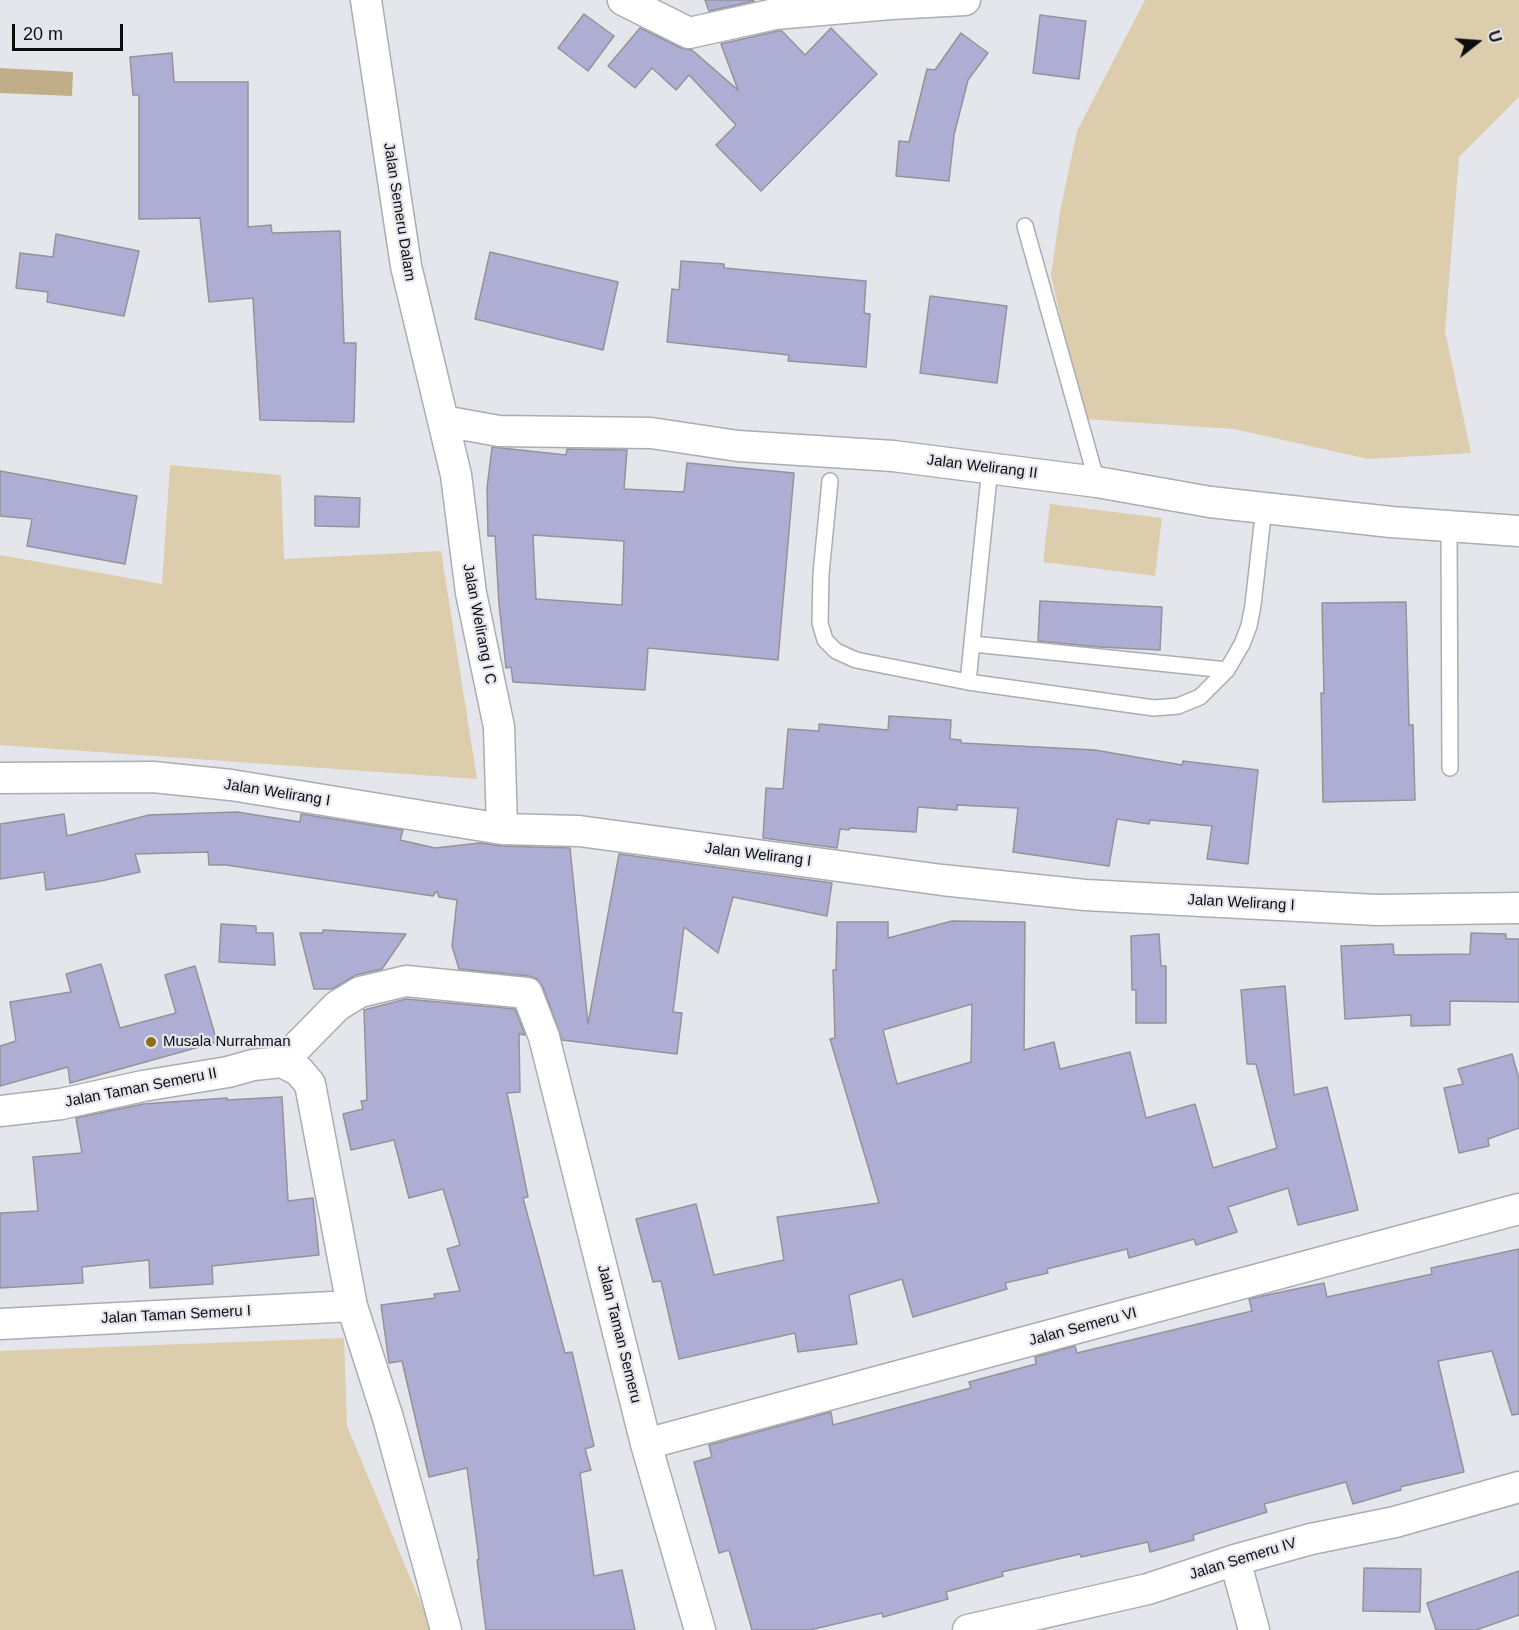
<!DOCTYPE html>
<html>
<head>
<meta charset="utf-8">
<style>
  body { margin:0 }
  #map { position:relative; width:1519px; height:1630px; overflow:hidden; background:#e5e5ec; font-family:Arial,sans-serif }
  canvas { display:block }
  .north { position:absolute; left:1447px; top:12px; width:60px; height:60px; -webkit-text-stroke:4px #e5e5ec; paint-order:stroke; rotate:73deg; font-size:16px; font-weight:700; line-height:24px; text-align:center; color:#0e0e10 }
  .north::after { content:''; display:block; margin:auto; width:21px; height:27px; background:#0e0e10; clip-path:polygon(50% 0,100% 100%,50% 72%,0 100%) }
  .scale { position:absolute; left:12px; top:24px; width:111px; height:27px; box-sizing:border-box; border:3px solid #0e0e10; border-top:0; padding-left:8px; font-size:18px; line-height:21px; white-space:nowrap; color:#0e0e10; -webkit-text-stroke:4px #e5e5ec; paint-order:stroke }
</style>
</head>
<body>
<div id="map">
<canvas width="1519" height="1630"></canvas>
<div class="north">U</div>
<div class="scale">20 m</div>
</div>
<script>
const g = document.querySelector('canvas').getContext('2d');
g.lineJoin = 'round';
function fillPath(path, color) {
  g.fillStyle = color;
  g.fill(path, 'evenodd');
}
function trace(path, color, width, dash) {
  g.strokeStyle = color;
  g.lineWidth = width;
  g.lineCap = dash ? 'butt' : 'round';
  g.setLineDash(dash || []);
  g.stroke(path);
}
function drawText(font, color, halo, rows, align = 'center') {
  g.font = font + ' Arial,sans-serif';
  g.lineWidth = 4.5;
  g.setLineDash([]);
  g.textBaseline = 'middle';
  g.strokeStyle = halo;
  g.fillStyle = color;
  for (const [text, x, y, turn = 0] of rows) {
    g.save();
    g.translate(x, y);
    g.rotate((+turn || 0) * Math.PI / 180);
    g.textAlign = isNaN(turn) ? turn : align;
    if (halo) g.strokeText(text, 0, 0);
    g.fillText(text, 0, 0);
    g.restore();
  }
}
fillPath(new Path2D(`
  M 1145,0 L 1519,0 L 1519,97 L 1459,157 L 1445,331 L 1471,453 L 1368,459 L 1234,429 L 1083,419 L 1051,275 L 1060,212 L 1077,131 Z
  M 170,465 L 281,475 L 284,559 L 441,551 L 477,779 L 0,745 L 0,555 L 162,584 Z
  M 1050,504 L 1162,518 L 1155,576 L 1043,562 Z
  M 344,1338 L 347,1426 L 432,1630 L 0,1630 L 0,1351 Z`), '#dccdac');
fillPath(new Path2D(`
  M 0,68 L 73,72 L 72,96 L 0,93 Z`), '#bfae88');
const building = new Path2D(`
  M 705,0 L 753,0 L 754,1 L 709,11 Z
  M 584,14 L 614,36 L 588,71 L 558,48 Z
  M 1040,15 L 1086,21 L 1079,79 L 1033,73 Z
  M 640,28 L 681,48 L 692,50 L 738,90 L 721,44 L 778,31 L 782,31 L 805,55 L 831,28 L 877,74 L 761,191 L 716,145 L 736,125 L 689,75 L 676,90 L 652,68 L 635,88 L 608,66 Z
  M 961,33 L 988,53 L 968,80 L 954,135 L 949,181 L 896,176 L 899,141 L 909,142 L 927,69 L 935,70 Z
  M 172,53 L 174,82 L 248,82 L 248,227 L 271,225 L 272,233 L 340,231 L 344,343 L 356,343 L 354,422 L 260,420 L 253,298 L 209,302 L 200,218 L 139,219 L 139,95 L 133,95 L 130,57 Z
  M 56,234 L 139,251 L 124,316 L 47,302 L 48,292 L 16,288 L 20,253 L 53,257 Z
  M 490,252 L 618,282 L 603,350 L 475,319 Z
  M 681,261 L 724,264 L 724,268 L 866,281 L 864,313 L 870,314 L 866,367 L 788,361 L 789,355 L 667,342 L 672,289 L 679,290 Z
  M 930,296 L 1007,306 L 997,383 L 920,373 Z
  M 492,447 L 566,455 L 567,449 L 627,450 L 624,489 L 684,492 L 687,463 L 794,473 L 778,660 L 648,648 L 645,690 L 513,682 L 511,667 L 506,668 L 499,604 L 495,536 L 488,536 L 487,488 ZM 533,535 L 624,541 L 622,605 L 536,599 Z
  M 0,471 L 137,496 L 125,564 L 27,546 L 32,519 L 0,516 Z
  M 315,496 L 360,498 L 359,527 L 315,526 Z
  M 1040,601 L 1162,607 L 1160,650 L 1099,647 L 1038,641 Z
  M 1406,602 L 1409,725 L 1413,725 L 1415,800 L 1323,802 L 1321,693 L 1324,693 L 1322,603 Z
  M 889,716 L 951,720 L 950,739 L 961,740 L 961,743 L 1095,750 L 1182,765 L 1183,761 L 1258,770 L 1248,864 L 1207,859 L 1212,826 L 1150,820 L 1149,824 L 1117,819 L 1109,866 L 1013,852 L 1018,808 L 957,805 L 957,810 L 918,807 L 916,832 L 849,828 L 849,830 L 840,829 L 837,848 L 763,838 L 766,788 L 783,789 L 788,729 L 819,731 L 819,724 L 888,730 Z
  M 237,812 L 300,822 L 301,814 L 403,830 L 400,840 L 435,848 L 480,843 L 501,846 L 570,848 L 588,1024 L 619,854 L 832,883 L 827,916 L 733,897 L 718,953 L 684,927 L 673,1012 L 682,1013 L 677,1054 L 562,1040 L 543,987 L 537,979 L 529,976 L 459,969 L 452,946 L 457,900 L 439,897 L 437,891 L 433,896 L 226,865 L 209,865 L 208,852 L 135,854 L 140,872 L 101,881 L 46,890 L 44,872 L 0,879 L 0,824 L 64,814 L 67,836 L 149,815 Z
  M 952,921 L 1025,922 L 1024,1050 L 1054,1042 L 1060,1069 L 1130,1052 L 1146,1118 L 1195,1104 L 1213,1168 L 1277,1148 L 1256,1064 L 1247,1064 L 1241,990 L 1285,986 L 1294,1095 L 1327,1087 L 1358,1210 L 1298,1225 L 1288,1188 L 1228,1207 L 1237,1232 L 1196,1245 L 1194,1239 L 1129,1258 L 1127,1249 L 1047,1269 L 1048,1273 L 1005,1283 L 1007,1289 L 913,1317 L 902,1279 L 849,1295 L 857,1344 L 798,1352 L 795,1333 L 679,1359 L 661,1281 L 653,1282 L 636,1219 L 696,1204 L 714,1275 L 784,1260 L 777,1217 L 879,1203 L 830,1039 L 835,1038 L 833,970 L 836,970 L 837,922 L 888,922 L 888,938 ZM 972,1004 L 971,1062 L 897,1084 L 883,1030 Z
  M 221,924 L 256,926 L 256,933 L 273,933 L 275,965 L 219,962 Z
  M 323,930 L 406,934 L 382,969 L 356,975 L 332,989 L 314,989 L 300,933 L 323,933 Z
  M 1471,933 L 1506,934 L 1506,939 L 1519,939 L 1519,1002 L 1450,1001 L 1450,1025 L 1411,1026 L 1411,1015 L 1345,1019 L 1341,946 L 1393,944 L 1394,955 L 1470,954 Z
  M 1159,934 L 1161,966 L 1166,966 L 1166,1023 L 1136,1023 L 1136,990 L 1132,990 L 1131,936 Z
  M 101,964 L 120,1028 L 176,1013 L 165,975 L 195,966 L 217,1042 L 70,1083 L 68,1067 L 0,1086 L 0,1046 L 16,1041 L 10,1002 L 71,992 L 66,974 Z
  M 406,999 L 515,1009 L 525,1035 L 519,1034 L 520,1092 L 507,1093 L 528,1197 L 523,1198 L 565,1353 L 572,1352 L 594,1446 L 585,1449 L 591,1470 L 580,1473 L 594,1576 L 622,1570 L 635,1630 L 486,1630 L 477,1560 L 479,1559 L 467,1468 L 429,1477 L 402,1361 L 389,1363 L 381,1305 L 435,1298 L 434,1294 L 460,1291 L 447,1249 L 460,1245 L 443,1189 L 409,1198 L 394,1140 L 351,1150 L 343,1114 L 363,1109 L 361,1101 L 367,1100 L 364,1010 Z
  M 1512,1054 L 1519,1079 L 1519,1128 L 1488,1139 L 1489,1146 L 1459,1153 L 1444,1088 L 1463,1084 L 1458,1069 Z
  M 282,1097 L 288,1201 L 313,1198 L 319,1255 L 212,1266 L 213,1284 L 150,1288 L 149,1260 L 82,1267 L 83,1283 L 0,1288 L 0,1213 L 38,1211 L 33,1157 L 82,1153 L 76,1118 L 143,1104 L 227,1098 L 227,1100 Z
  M 1519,1249 L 1519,1414 L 1512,1415 L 1492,1351 L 1438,1361 L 1464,1472 L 1400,1487 L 1401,1490 L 1353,1504 L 1346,1482 L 1264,1504 L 1267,1512 L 1193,1535 L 1194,1540 L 1150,1552 L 1148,1542 L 1081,1557 L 1080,1554 L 1002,1572 L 1003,1576 L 946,1592 L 948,1599 L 883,1617 L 882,1613 L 810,1630 L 752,1630 L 729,1550 L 719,1553 L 694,1462 L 712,1457 L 709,1445 L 831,1412 L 833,1425 L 971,1388 L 969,1382 L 1036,1364 L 1035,1357 L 1075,1346 L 1077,1353 L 1252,1311 L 1249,1299 L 1253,1298 L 1324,1283 L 1327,1297 L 1432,1274 L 1431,1268 Z
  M 1364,1568 L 1421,1569 L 1420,1612 L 1363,1611 Z
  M 1519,1571 L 1519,1615 L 1476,1630 L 1436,1630 L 1427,1603 Z`);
fillPath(building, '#aeaed5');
trace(building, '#939399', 1.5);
const lane = new Path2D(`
  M 1025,226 L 1097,482
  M 830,481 L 821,574 L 820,623 L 825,640 L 836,651 L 856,660 L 968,682 L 990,467
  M 1449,526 L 1450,768
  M 973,644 L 1227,670
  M 968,682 L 1154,708 L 1178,706 L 1200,697 L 1227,670 L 1242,644 L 1249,626 L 1253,605 L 1264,507`);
const street = new Path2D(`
  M 366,0 L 406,266 L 456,475 L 471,593 L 499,727 L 502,829
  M 623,0 L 689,33 L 775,14 L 891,4 L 965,0
  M 443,421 L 499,431 L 651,433 L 738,446 L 893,456 L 1097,482 L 1210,502 L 1391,522 L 1519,531
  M 0,778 L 153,777 L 231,785 L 502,829 L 579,831 L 942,880 L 1085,895 L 1377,910 L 1519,908
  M 282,1062 L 337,1006 L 360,992 L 406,981 L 527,993 L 544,1037 L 646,1444 L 700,1630
  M 282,1062 L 299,1071 L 310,1084 L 352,1306 L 388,1418 L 446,1630
  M 0,1111 L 61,1104 L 143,1086 L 228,1072 L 253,1065 L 282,1062
  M 0,1324 L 352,1306
  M 646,1444 L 1519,1209
  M 1235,1560 L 1254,1630
  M 968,1630 L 1148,1589 L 1235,1560 L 1311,1539 L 1395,1522 L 1519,1487`);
trace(lane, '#acacb3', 18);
trace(street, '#acacb3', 33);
trace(lane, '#fff', 15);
trace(street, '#fff', 30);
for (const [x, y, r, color] of [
  [151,1042,6,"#8f6f14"]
]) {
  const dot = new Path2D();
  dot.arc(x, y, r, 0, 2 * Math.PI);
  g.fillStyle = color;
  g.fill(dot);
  trace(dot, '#e5e5ec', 2);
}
drawText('15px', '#0e0e10', '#e5e5ec', [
  ["Jalan Semeru Dalam",399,212,81],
  ["Jalan Welirang II",982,467,7],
  ["Jalan Welirang I C",479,624,79],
  ["Jalan Welirang I",277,793,9],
  ["Jalan Welirang I",758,855,7],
  ["Jalan Welirang I",1241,903,3],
  ["Jalan Taman Semeru II",141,1088,-11],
  ["Jalan Taman Semeru I",176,1315,-3],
  ["Jalan Semeru VI",1083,1327,-15],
  ["Jalan Taman Semeru",619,1334,76],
  ["Jalan Semeru IV",1243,1559,-17]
]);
drawText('15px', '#0e0e10', '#e5e5ec', [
  ["Musala Nurrahman",163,1042]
], 'left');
</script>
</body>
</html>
